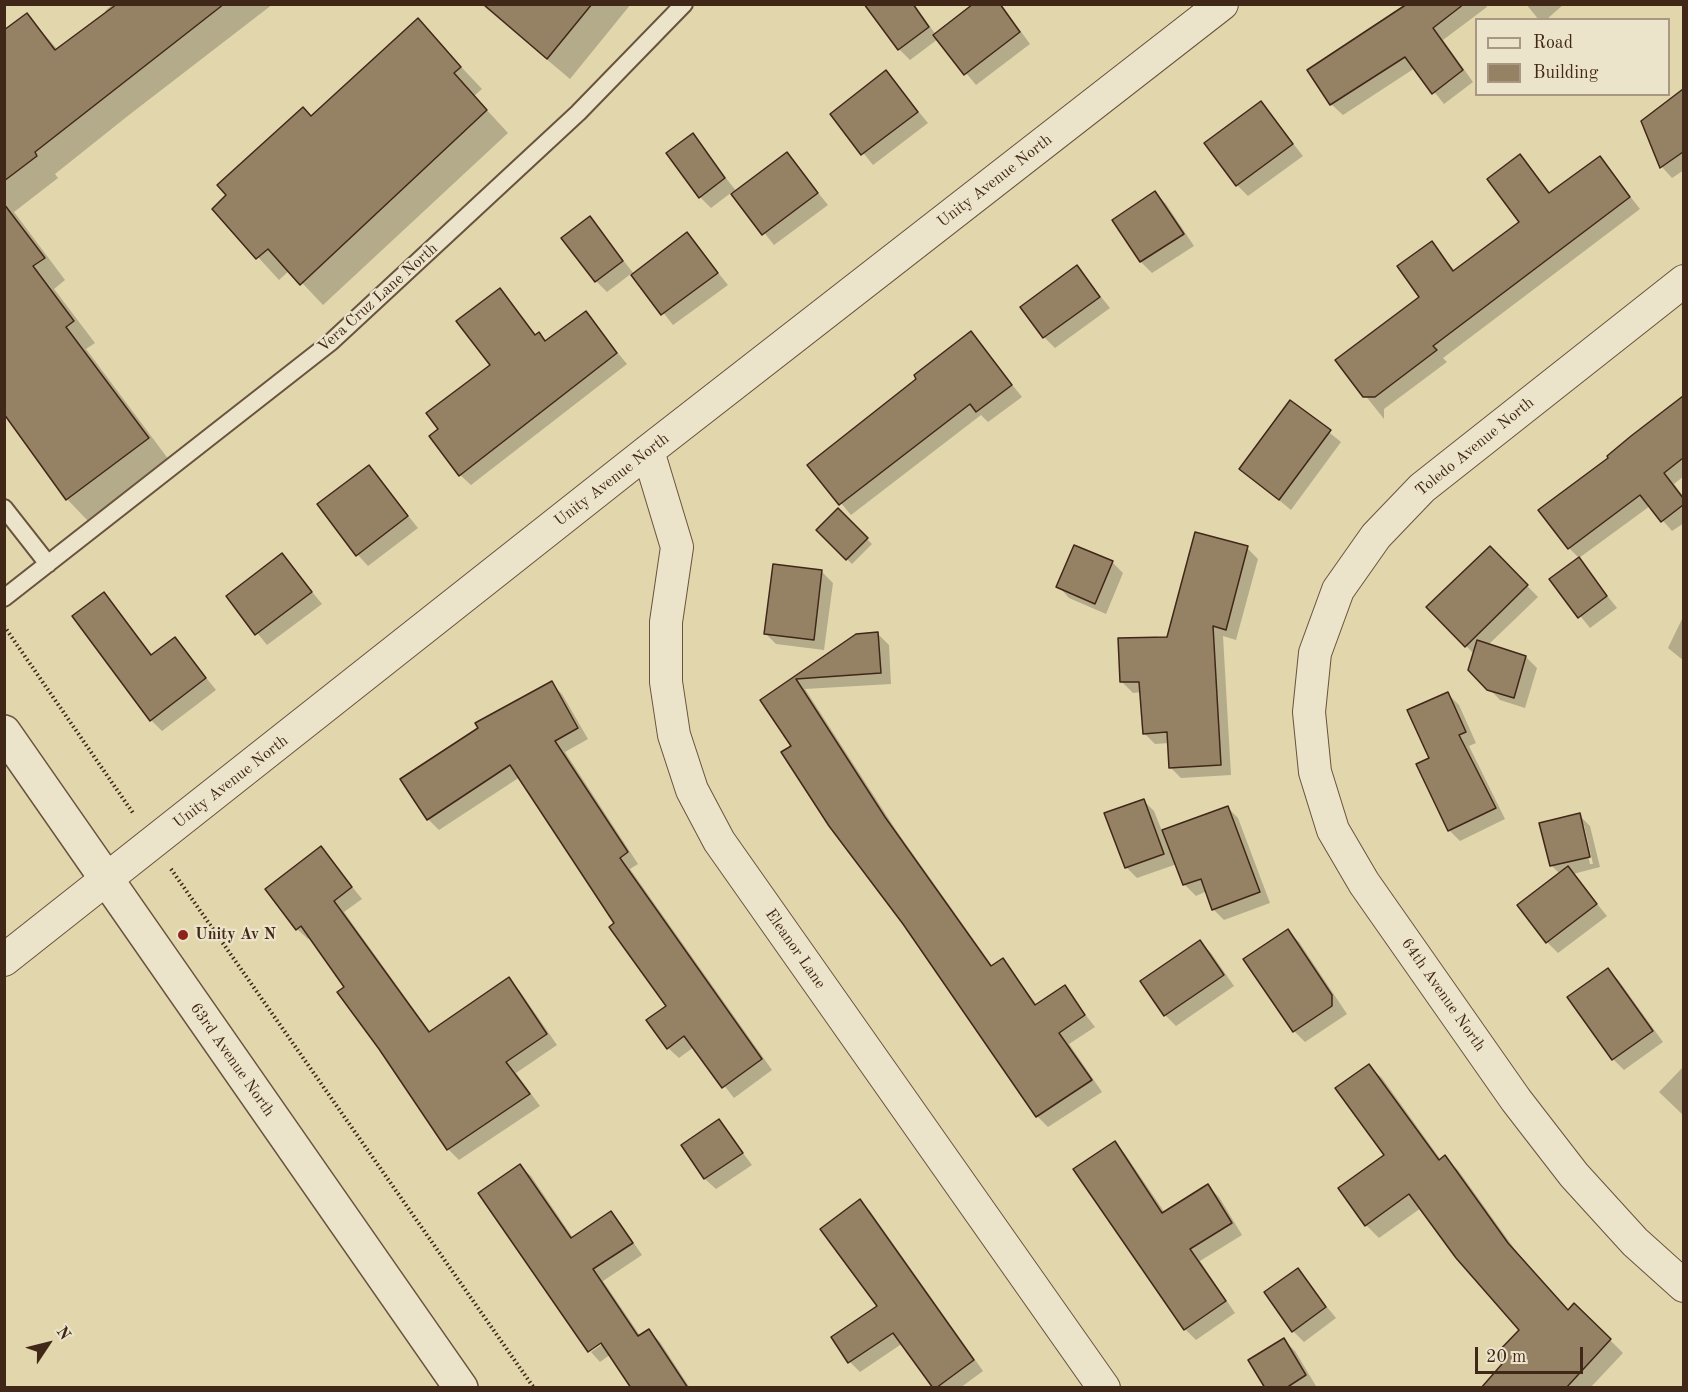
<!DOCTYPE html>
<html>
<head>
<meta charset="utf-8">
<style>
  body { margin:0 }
  #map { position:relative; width:1688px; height:1392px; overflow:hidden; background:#e2d6ad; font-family:"Old Standard TT",serif }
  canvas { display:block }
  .frame { position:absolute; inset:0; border:6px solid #412718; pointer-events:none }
  .legend { position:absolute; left:1475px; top:18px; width:195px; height:78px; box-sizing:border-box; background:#ece4ca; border:2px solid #a89883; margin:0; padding:8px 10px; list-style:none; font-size:18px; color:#412718 }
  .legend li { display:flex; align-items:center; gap:12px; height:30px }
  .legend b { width:30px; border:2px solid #a89883 }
  .north { position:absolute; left:18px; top:1314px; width:60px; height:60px; -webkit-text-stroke:4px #ece4ca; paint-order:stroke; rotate:55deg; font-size:16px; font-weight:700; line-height:24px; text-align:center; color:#412718 }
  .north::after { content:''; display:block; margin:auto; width:21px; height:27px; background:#412718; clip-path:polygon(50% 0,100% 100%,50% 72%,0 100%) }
  .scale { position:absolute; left:1475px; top:1347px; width:108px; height:27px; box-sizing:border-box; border:3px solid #412718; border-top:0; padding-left:8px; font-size:18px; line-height:21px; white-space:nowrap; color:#412718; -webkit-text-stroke:4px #ece4ca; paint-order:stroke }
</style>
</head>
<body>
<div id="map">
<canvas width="1688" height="1392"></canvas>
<div class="frame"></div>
<ul class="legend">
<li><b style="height:8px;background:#ece4ca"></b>Road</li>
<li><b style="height:16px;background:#958265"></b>Building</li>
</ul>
<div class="north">N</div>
<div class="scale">20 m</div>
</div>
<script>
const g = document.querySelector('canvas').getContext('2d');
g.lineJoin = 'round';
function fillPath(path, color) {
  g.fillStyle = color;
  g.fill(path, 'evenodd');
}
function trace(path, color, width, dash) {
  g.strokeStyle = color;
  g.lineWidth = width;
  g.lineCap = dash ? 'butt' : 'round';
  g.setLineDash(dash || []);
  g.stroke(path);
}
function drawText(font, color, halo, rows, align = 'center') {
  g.font = font + ' "Old Standard TT",serif';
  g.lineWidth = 4.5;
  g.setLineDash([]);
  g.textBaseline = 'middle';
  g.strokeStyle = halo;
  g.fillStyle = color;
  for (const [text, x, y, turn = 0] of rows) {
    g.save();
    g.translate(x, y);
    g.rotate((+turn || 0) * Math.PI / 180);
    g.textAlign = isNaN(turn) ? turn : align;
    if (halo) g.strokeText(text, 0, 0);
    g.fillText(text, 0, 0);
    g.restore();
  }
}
fillPath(new Path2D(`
  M 113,4 L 273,4 L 129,115 L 55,174 L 58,178 L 14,212 L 65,280 L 54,289 L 95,343 L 86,349 L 169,460 L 88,521 L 67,499 L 40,464 L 42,462 L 4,410 L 4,32 L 27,15 L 58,50 L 107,14 L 105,11 Z
  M 481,4 L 631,4 L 570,79 Z
  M 884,4 L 914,4 L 936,35 L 976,4 L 1001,4 L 1030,44 L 976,85 L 938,39 L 910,60 L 899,49 Z
  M 1410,4 L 1485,4 L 1487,7 L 1443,40 L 1473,82 L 1444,104 L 1415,68 L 1343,115 L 1332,105 L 1309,70 Z
  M 1526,4 L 1564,4 L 1546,20 L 1539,20 Z
  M 417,20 L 482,89 L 474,96 L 508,133 L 323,305 L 290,270 L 279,280 L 214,209 Z
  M 886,72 L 928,123 L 873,165 L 832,114 Z
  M 1684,91 L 1684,170 L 1672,178 L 1662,167 L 1643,121 Z
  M 1261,103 L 1303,156 L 1248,196 L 1237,185 Z
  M 692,135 L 737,192 L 787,154 L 828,205 L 774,245 L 732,192 L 711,208 L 700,197 Z
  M 1520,156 L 1551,194 L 1600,158 L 1640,209 L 1443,358 L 1447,362 L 1384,409 L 1384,419 L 1337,360 L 1421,297 L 1432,243 L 1455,271 L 1521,222 Z
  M 1155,193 L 1166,204 L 1194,246 L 1152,273 L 1141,262 L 1114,221 Z
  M 590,218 L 634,274 L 687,234 L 728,285 L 673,325 L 632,273 L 607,292 L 596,281 Z
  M 1077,267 L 1110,308 L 1055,348 L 1044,337 Z
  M 500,290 L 536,335 L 538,334 L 547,342 L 585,313 L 627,364 L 471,485 L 460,475 L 440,430 L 492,366 Z
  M 971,333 L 1022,397 L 988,422 L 981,415 L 851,515 L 809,465 L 919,379 Z
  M 1684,396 L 1684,476 L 1674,484 L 1684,497 L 1684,523 L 1672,531 L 1650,506 L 1579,558 L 1569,548 L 1610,458 L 1632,437 Z
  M 1291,402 L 1341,442 L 1291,510 L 1241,469 Z
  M 369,467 L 418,528 L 368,566 L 358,555 Z
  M 838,510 L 872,544 L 852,564 L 818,530 Z
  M 1247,548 L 1258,559 L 1236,640 L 1223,636 L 1231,775 L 1181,778 L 1170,767 L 1169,743 L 1155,744 L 1144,733 L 1142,692 L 1133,693 L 1122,682 L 1168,639 Z
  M 1490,548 L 1538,597 L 1488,645 L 1526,657 L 1537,668 L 1525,708 L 1500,700 L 1470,669 L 1474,654 L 1428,607 Z
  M 282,555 L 322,604 L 267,645 L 228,597 Z
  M 1578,559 L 1617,608 L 1590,628 L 1551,580 Z
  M 1112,562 L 1123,573 L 1106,614 L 1069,598 L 1058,586 Z
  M 822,572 L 833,583 L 824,650 L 776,644 L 765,633 Z
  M 104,594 L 153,656 L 175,639 L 216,690 L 162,731 L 151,720 Z
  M 1684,615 L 1684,661 L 1668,648 Z
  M 878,634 L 889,645 L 891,684 L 805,689 L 896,830 L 993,967 L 1003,960 L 1037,1005 L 1064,987 L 1095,1027 L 1069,1044 L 1102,1092 L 1048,1127 L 1037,1116 L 904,924 L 762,700 L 857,635 Z
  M 551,683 L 562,694 L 588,739 L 565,752 L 638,864 L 630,869 L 772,1070 L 734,1098 L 694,1047 L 679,1058 L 668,1048 L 668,1006 L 520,777 L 439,830 L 428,819 Z
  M 1448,694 L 1459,705 L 1476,743 L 1469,746 L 1505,819 L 1460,841 L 1449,830 L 1431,759 Z
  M 1143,800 L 1154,811 L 1162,831 L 1227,807 L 1238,818 L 1270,903 L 1224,920 L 1213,909 L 1207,891 L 1196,896 L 1185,885 L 1177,864 L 1137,878 L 1126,867 Z
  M 1579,815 L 1590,826 L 1600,867 L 1573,874 L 1607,916 L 1558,953 L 1547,942 L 1560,874 L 1551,865 ZM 1581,825 L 1584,825 L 1593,864 L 1590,864 Z
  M 321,848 L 362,899 L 344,912 L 431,1033 L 508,979 L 519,990 L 557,1045 L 516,1073 L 540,1106 L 459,1160 L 448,1149 L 346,987 L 311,937 L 308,939 L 297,929 Z
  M 1288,931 L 1299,942 L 1347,1014 L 1305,1042 L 1294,1031 L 1246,959 Z
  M 1200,942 L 1211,953 L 1234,986 L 1176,1026 L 1165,1015 Z
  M 1608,970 L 1619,981 L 1663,1042 L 1624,1070 L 1613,1059 L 1569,998 Z
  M 1369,1066 L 1382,1078 L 1441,1160 L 1445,1157 L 1458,1170 L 1521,1258 L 1569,1311 L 1610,1340 L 1623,1353 L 1590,1388 L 1483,1388 L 1504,1364 L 1521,1330 L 1421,1208 L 1379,1238 L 1366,1225 L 1386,1155 Z
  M 1684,1066 L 1684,1116 L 1659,1092 Z
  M 719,1121 L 752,1165 L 716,1189 L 705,1179 L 683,1146 Z
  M 1115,1143 L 1125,1154 L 1165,1213 L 1208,1186 L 1219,1197 L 1242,1235 L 1200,1261 L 1235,1313 L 1196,1340 L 1185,1329 Z
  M 520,1166 L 531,1176 L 573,1238 L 611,1213 L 621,1224 L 642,1255 L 603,1281 L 641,1337 L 649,1331 L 660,1342 L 690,1388 L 633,1388 L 611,1354 L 600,1362 L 591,1352 L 608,1340 Z
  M 860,1201 L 870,1211 L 983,1371 L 960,1388 L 935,1388 L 903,1343 L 860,1372 L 850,1362 L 879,1307 Z
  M 1297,1270 L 1336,1318 L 1304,1342 L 1293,1331 Z
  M 1284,1340 L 1295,1351 L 1316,1386 L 1267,1388 Z`), '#0003');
const building = new Path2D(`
  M 117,4 L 224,4 L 35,152 L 37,156 L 4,181 L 4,30 L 27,13 L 55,50 Z
  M 483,4 L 592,4 L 547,59 Z
  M 864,4 L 913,4 L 929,27 L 898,50 Z
  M 973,4 L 1000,4 L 1020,32 L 964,75 L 933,35 Z
  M 1407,4 L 1464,4 L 1433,28 L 1463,70 L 1432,94 L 1405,57 L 1330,105 L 1307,70 Z
  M 418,18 L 461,67 L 454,73 L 487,110 L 300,285 L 268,249 L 256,259 L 212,209 L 226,195 L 217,185 L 303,107 L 311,116 Z
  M 886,70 L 918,112 L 861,155 L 830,114 Z
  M 1683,89 L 1683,152 L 1660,168 L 1641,121 Z
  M 1261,101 L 1293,144 L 1236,186 L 1204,143 Z
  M 693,133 L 725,178 L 699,198 L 666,153 Z
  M 787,152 L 818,193 L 762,235 L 731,194 Z
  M 1520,154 L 1549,193 L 1600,156 L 1630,197 L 1433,346 L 1437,350 L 1375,397 L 1363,397 L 1335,360 L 1419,297 L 1397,266 L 1432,241 L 1453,271 L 1519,222 L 1487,179 Z
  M 1155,191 L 1184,234 L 1140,262 L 1112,220 Z
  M 4,204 L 45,258 L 33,266 L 74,321 L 66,327 L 149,438 L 66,500 L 4,414 Z
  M 590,216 L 623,261 L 595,282 L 561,238 Z
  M 687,232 L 718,273 L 661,315 L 631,275 Z
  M 1077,265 L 1100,297 L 1043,338 L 1020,307 Z
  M 500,288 L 535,335 L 539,332 L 545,341 L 586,311 L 617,353 L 459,476 L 429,436 L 438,429 L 426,413 L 490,365 L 456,321 Z
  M 971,331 L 1012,385 L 976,412 L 970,404 L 839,505 L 807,465 L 916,379 L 914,375 Z
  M 1683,396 L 1683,458 L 1664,473 L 1683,498 L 1683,505 L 1661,522 L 1640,495 L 1568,549 L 1538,510 L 1608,458 L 1607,456 L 1631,436 Z
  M 1290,400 L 1331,430 L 1279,500 L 1239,469 Z
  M 369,465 L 408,516 L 356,556 L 317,504 Z
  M 838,508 L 868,538 L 846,560 L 816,530 Z
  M 1195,532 L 1248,546 L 1226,630 L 1213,626 L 1221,765 L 1169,768 L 1167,732 L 1143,734 L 1139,682 L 1120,682 L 1118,638 L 1167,637 Z
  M 1074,545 L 1113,561 L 1095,604 L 1056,587 Z
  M 1490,546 L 1528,585 L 1465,647 L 1426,607 Z
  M 282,553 L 312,592 L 255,635 L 226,596 Z
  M 1579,557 L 1607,596 L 1578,618 L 1549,579 Z
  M 773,564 L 822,570 L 814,640 L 764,634 Z
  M 104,592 L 151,655 L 175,637 L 206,678 L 150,721 L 72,616 Z
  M 878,632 L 881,673 L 796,679 L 885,817 L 991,966 L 1003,958 L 1035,1005 L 1065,985 L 1085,1015 L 1059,1033 L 1092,1080 L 1036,1117 L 903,924 L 829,826 L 781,752 L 791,746 L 760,700 L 856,634 Z
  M 1477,640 L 1526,656 L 1514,698 L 1487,690 L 1468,670 Z
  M 552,681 L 578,728 L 555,741 L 628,852 L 620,858 L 762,1059 L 722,1088 L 684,1036 L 667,1049 L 646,1020 L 666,1006 L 609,927 L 614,923 L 510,765 L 427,820 L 400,779 L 478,728 L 475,723 Z
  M 1448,692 L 1466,732 L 1459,735 L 1496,808 L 1448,831 L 1416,764 L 1429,758 L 1407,710 Z
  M 1144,799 L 1164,854 L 1125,868 L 1104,813 Z
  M 1228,806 L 1260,892 L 1212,910 L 1201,879 L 1183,885 L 1162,830 Z
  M 1580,813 L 1590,857 L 1550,866 L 1539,823 Z
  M 321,846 L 352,887 L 334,901 L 429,1032 L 509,977 L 547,1034 L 506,1062 L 530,1094 L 447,1150 L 379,1049 L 337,992 L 344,987 L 301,926 L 296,930 L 265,889 Z
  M 1568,866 L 1597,904 L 1546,943 L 1517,905 Z
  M 1288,929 L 1332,995 L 1332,1006 L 1293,1032 L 1243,959 Z
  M 1200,940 L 1224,975 L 1164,1016 L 1140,981 Z
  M 1608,968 L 1653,1031 L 1612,1060 L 1567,997 Z
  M 1369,1064 L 1439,1160 L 1445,1155 L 1508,1243 L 1568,1310 L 1574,1303 L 1611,1339 L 1566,1388 L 1481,1388 L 1502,1364 L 1494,1356 L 1519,1330 L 1456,1258 L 1409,1194 L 1365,1226 L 1338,1188 L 1384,1155 L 1335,1088 Z
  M 719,1119 L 743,1153 L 704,1179 L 681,1145 Z
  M 1115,1141 L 1162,1213 L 1208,1184 L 1232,1223 L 1190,1249 L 1226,1301 L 1184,1330 L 1073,1169 Z
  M 520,1164 L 571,1238 L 611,1211 L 633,1243 L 593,1269 L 638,1336 L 649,1329 L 688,1388 L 631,1388 L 601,1343 L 588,1352 L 478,1193 Z
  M 860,1199 L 974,1360 L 936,1388 L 933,1388 L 893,1333 L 848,1363 L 831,1337 L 877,1306 L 820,1229 Z
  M 1298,1268 L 1326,1307 L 1292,1332 L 1264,1292 Z
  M 1284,1338 L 1306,1375 L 1286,1388 L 1265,1388 L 1248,1360 Z`);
fillPath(building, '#958265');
trace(building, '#412718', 1.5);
const service = new Path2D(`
  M 4,508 L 48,564
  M 4,598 L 331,342 L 578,113 L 684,4`);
const minor = new Path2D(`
  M 1684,281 L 1422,488 L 1376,536 L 1338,590 L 1315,653 L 1309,712 L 1315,772 L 1333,830 L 1364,883 L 1516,1100 L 1574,1175 L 1635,1242 L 1684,1286
  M 648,451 L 677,547 L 666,622 L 666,682 L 674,735 L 692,790 L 719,841 L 1104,1388
  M 4,960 L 648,451 L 1222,4`);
const tertiary = new Path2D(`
  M 4,732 L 461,1388`);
trace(service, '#69533d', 20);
trace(minor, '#69533d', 34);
trace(tertiary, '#69533d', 36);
trace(new Path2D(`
  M 4,626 L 133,813
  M 171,869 L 534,1388`), '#412718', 4, [1.5, 3]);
trace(service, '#ece4ca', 16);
trace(minor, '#ece4ca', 32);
trace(tertiary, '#ece4ca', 33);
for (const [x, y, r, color] of [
  [183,935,6,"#8f2418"]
]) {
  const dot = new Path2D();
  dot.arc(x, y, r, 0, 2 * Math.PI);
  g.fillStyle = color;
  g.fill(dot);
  trace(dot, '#ece4ca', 2);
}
drawText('16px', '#412718', '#ece4ca', [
  ["Unity Avenue North",995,181,-38],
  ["Vera Cruz Lane North",378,298,-42],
  ["Toledo Avenue North",1475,447,-39],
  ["Unity Avenue North",612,480,-38],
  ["Unity Avenue North",231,782,-38],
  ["Eleanor Lane",795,949,55],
  ["64th Avenue North",1443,995,55],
  ["63rd Avenue North",232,1060,55]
]);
drawText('bold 16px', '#412718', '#ece4ca', [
  ["Unity Av N",195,935]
], 'left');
</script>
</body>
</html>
